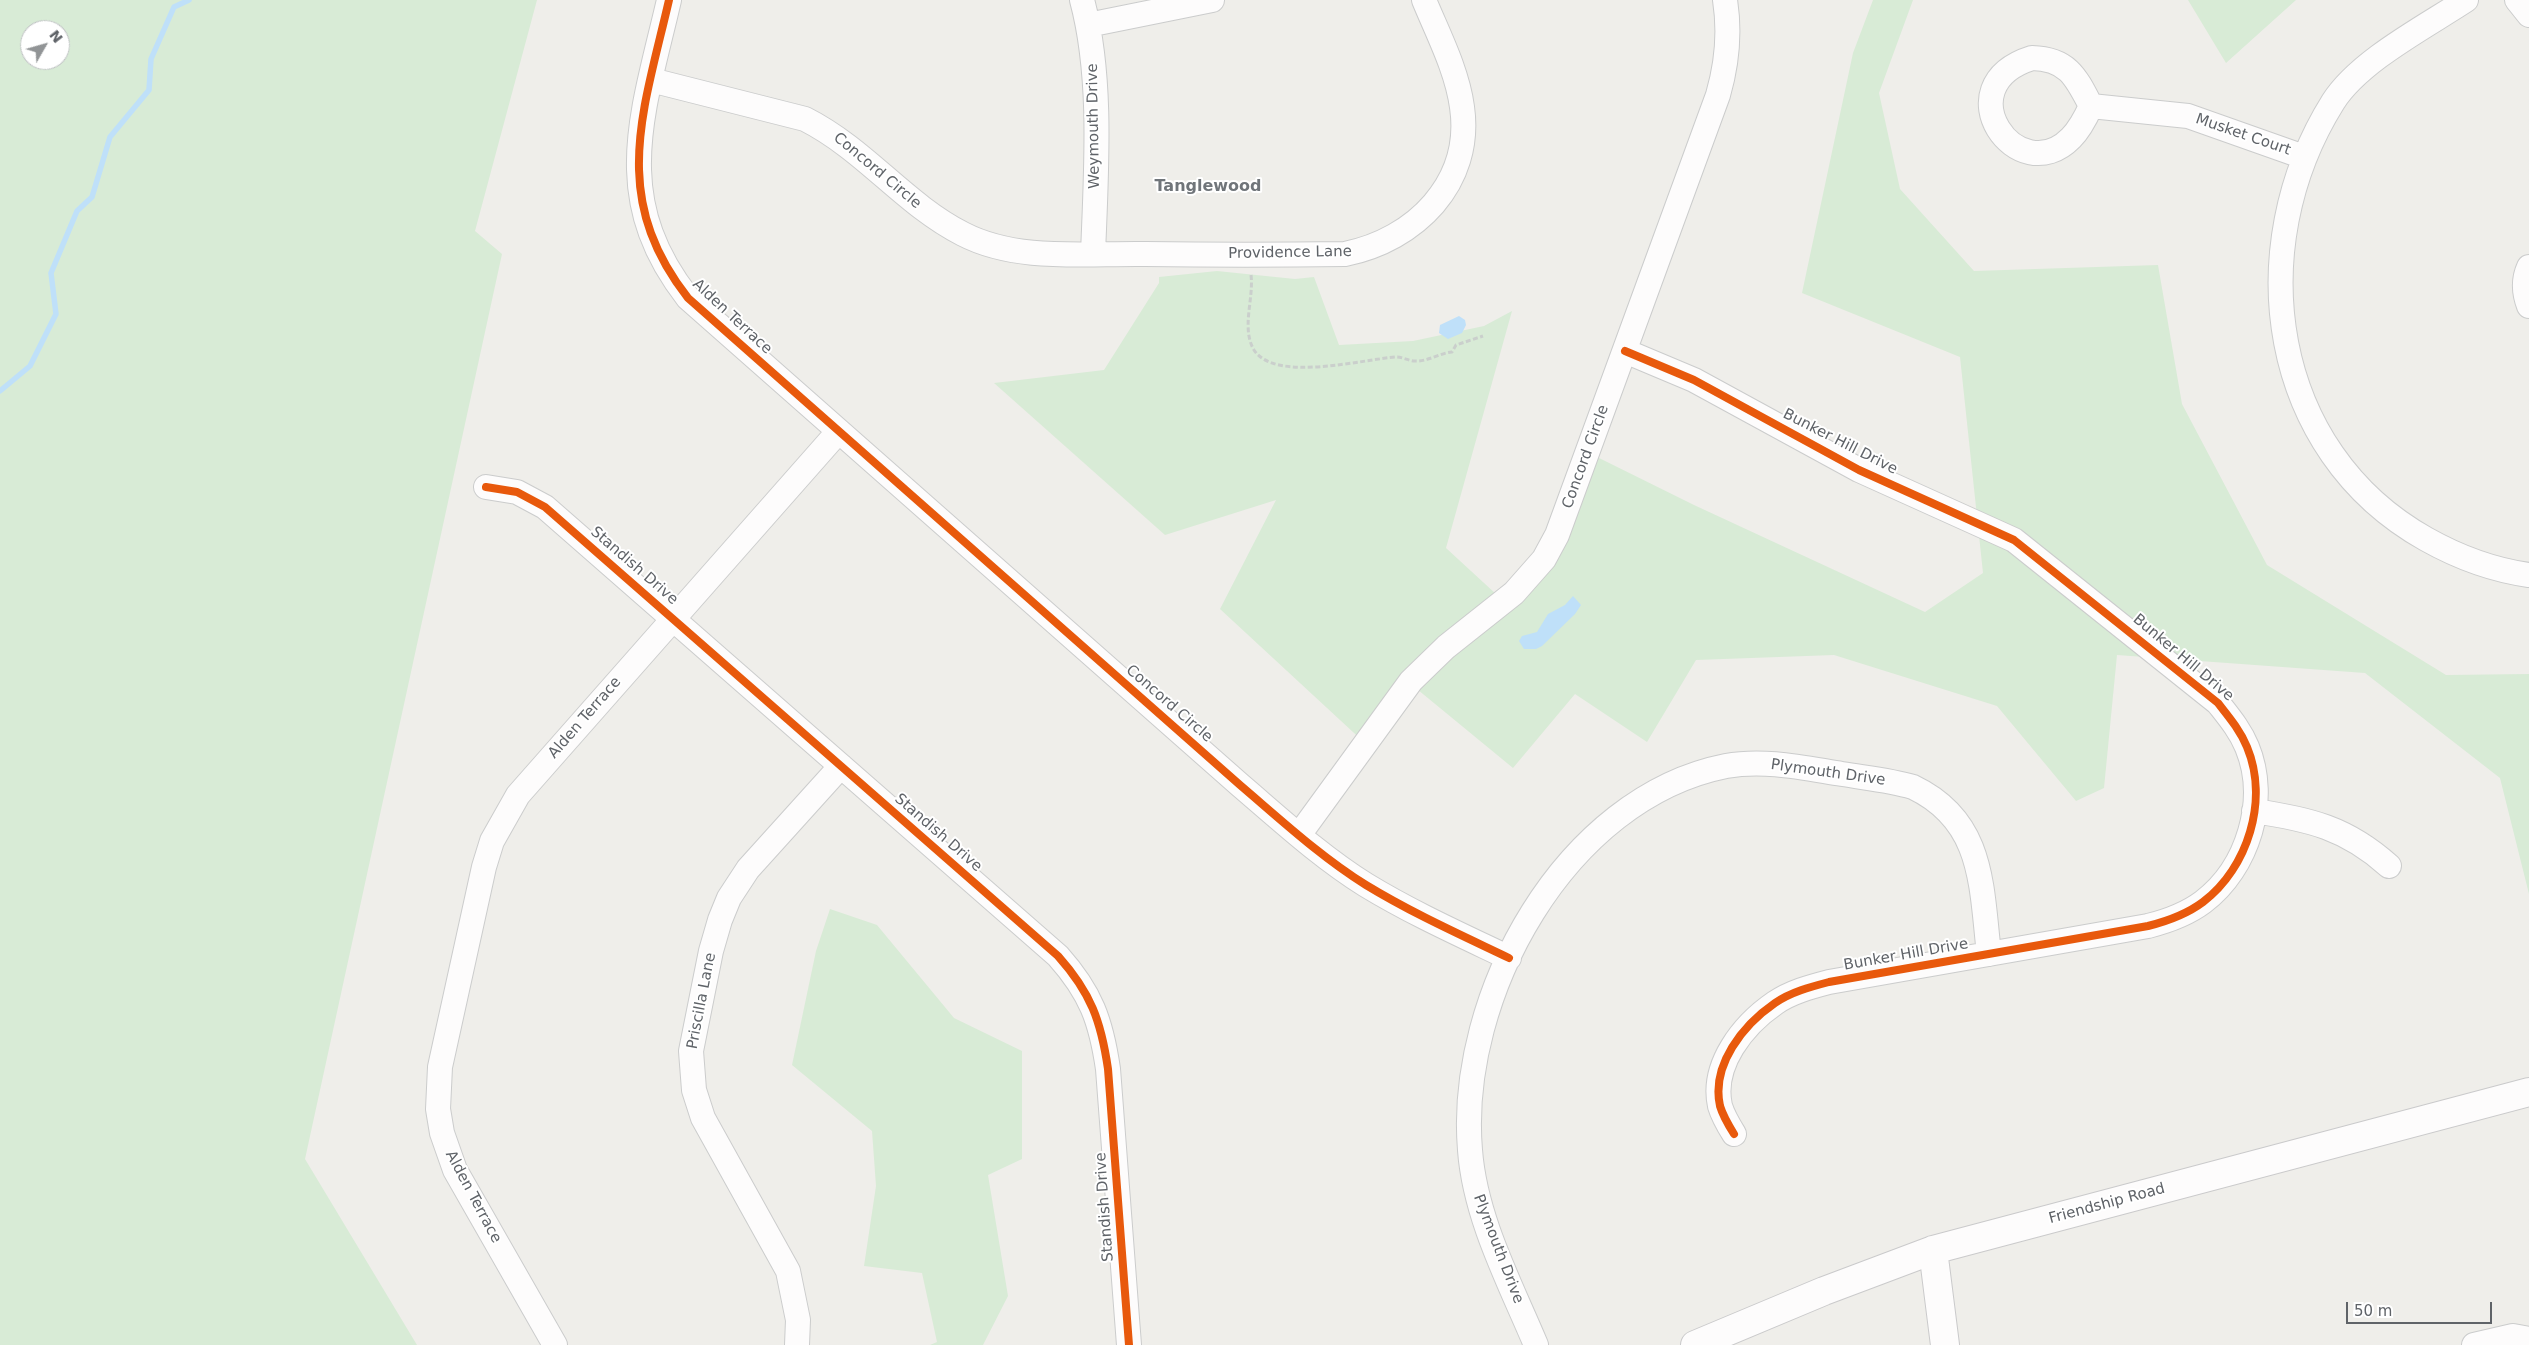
<!DOCTYPE html>
<html>
<head>
<meta charset="utf-8">
<style>
  body { margin:0 }
  #map { position:relative; width:2529px; height:1345px; overflow:hidden; background:#efeeea; font-family:"DejaVu Sans",sans-serif }
  canvas { display:block }
  .north { position:absolute; left:20px; top:20px; width:50px; height:50px; box-sizing:border-box; background:#fff; border:1px solid #bfc1c3; border-radius:50%; rotate:52deg; font-size:14px; font-weight:700; line-height:20px; text-align:center; color:#5f6368 }
  .north::after { content:''; display:block; margin:auto; width:18px; height:22px; background:#919496; clip-path:polygon(50% 0,100% 100%,50% 72%,0 100%) }
  .scale { position:absolute; left:2346px; top:1302px; width:146px; height:22px; box-sizing:border-box; border:2px solid #5f6368; border-top:0; padding-left:6px; font-size:15px; line-height:18px; white-space:nowrap; color:#5f6368; -webkit-text-stroke:4px #fff; paint-order:stroke }
</style>
</head>
<body>
<div id="map">
<canvas width="2529" height="1345"></canvas>
<div class="north">N</div>
<div class="scale">50 m</div>
</div>
<script>
const g = document.querySelector('canvas').getContext('2d');
g.lineJoin = 'round';
function fillPath(path, color) {
  g.fillStyle = color;
  g.fill(path, 'evenodd');
}
function trace(path, color, width, dash) {
  g.strokeStyle = color;
  g.lineWidth = width;
  g.lineCap = dash ? 'butt' : 'round';
  g.setLineDash(dash || []);
  g.stroke(path);
}
function drawText(font, color, halo, rows, align = 'center') {
  g.font = font + ' "DejaVu Sans",sans-serif';
  g.lineWidth = 4;
  g.setLineDash([]);
  g.textBaseline = 'middle';
  g.strokeStyle = halo;
  g.fillStyle = color;
  for (const [text, x, y, turn = 0] of rows) {
    g.save();
    g.translate(x, y);
    g.rotate((+turn || 0) * Math.PI / 180);
    g.textAlign = isNaN(turn) ? turn : align;
    if (halo) g.strokeText(text, 0, 0);
    g.fillText(text, 0, 0);
    g.restore();
  }
}
fillPath(new Path2D(`
  M 0,0 L 537,0 L 475,231 L 502,254 L 305,1159 L 417,1345 L 0,1345 ZM 30,30 L 60,30 L 60,60 L 30,60 Z
  M 1873,0 L 1913,0 L 1879,93 L 1900,189 L 1974,271 L 2158,265 L 2182,404 L 2267,565 L 2446,675 L 2529,674 L 2529,894 L 2500,778 L 2365,673 L 2117,655 L 2104,788 L 2076,801 L 1997,706 L 1834,655 L 1696,660 L 1647,742 L 1575,694 L 1513,768 L 1412,685 L 1367,745 L 1220,609 L 1276,500 L 1165,535 L 994,383 L 1104,370 L 1159,283 L 1159,277 L 1217,271 L 1295,279 L 1314,277 L 1339,345 L 1413,341 L 1484,326 L 1512,311 L 1446,548 L 1509,606 L 1595,456 L 1694,505 L 1925,612 L 1983,573 L 1960,357 L 1802,293 L 1853,53 Z
  M 2188,0 L 2296,0 L 2226,63 Z
  M 830,909 L 877,925 L 954,1018 L 1022,1051 L 1022,1159 L 988,1175 L 1008,1296 L 983,1345 L 930,1345 L 937,1342 L 922,1273 L 864,1266 L 876,1186 L 872,1131 L 792,1065 L 816,951 Z`), '#d8ebd6');
fillPath(new Path2D(`
  M 1459,316 L 1465,320 L 1466,325 L 1462,333 L 1448,339 L 1439,333 L 1440,325 Z
  M 1573,596 L 1581,605 L 1575,614 L 1542,646 L 1536,649 L 1524,649 L 1519,641 L 1522,636 L 1537,632 L 1548,614 L 1565,605 Z`), '#bfe0f9');
trace(new Path2D(`
  M 0,391 L 30,366 L 56,314 L 51,273 L 77,211 L 92,197 L 110,137 L 149,90 L 151,59 L 174,7 L 189,0`), '#bfe0f9', 5.5);
const street = new Path2D(`
  M 669,0 C 643,113 609,197 688,298 L 1240,785 C 1281,820 1321,857 1366,885 C 1412,913 1461,935 1509,958
  M 1082,0 C 1103,78 1096,173 1093,254
  M 2466,0 C 2425,27 2359,61 2333,102 C 2241,249 2269,451 2426,539 C 2458,557 2493,570 2529,575
  M 2517,0 L 2529,15
  M 1088,25 L 1212,0
  M 2032,58 C 2068,59 2076,77 2091,106 C 2086,117 2080,129 2071,138 C 2018,192 1943,86 2032,58 Z
  M 651,80 L 805,119 C 866,150 904,204 963,234 C 1017,262 1086,253 1145,254 C 1212,255 1278,255 1345,254 C 1415,240 1473,183 1462,107 C 1457,70 1438,34 1424,0
  M 2091,106 L 2188,116 L 2304,157
  M 2529,267 C 2523,280 2524,293 2529,306
  M 1625,351 L 1694,380 L 1859,470 L 2014,540 L 2218,703 C 2229,717 2240,730 2247,747 C 2269,800 2248,868 2203,902 C 2187,914 2168,921 2148,926 L 1829,982 C 1810,987 1791,992 1775,1003 C 1743,1025 1711,1065 1720,1106 C 1723,1116 1729,1126 1734,1134
  M 486,487 L 517,492 L 545,507 L 1058,956 C 1091,993 1101,1021 1108,1069 L 1129,1345
  M 2254,811 C 2309,819 2347,828 2389,866
  M 1299,835 L 1411,681 L 1446,647 L 1514,593 L 1544,559 L 1557,535 L 1718,95 C 1727,64 1730,32 1725,0
  M 555,1345 L 455,1170 L 442,1133 L 438,1109 L 440,1067 L 484,867 L 492,841 L 518,795 L 838,432
  M 797,1345 L 798,1320 L 788,1271 L 703,1118 L 694,1090 L 691,1051 L 711,951 L 720,920 L 729,898 L 748,869 L 841,766
  M 1536,1345 C 1510,1283 1475,1218 1470,1150 C 1457,996 1565,798 1726,766 C 1765,759 1804,768 1842,774 C 1866,778 1890,780 1913,787 C 1984,821 1981,885 1989,954
  M 2474,1345 L 2513,1336 L 2529,1339`);
const secondary = new Path2D(`
  M 1933,1250 L 1945,1345
  M 1695,1345 L 1824,1291 L 1933,1250 L 2529,1092`);
trace(street, '#cbcccc', 26);
trace(secondary, '#cacacb', 30);
trace(new Path2D(`
  M 1251,275 C 1254,299 1241,328 1254,350 C 1275,383 1364,359 1396,357 C 1403,357 1409,361 1415,361 C 1427,362 1440,353 1452,352 L 1456,345 L 1483,336`), '#cacfcc', 3, [5, 2.5]);
trace(street, '#fdfcfc', 24);
trace(secondary, '#fdfcfc', 28);
trace(new Path2D(`
  M 669,0 C 643,113 609,197 688,298 L 1240,785 C 1281,820 1321,857 1366,885 C 1412,913 1461,935 1509,958
  M 1625,351 L 1694,380 L 1859,470 L 2014,540 L 2218,703 C 2229,717 2240,730 2247,747 C 2269,800 2248,868 2203,902 C 2187,914 2168,921 2148,926 L 1829,982 C 1810,987 1791,992 1775,1003 C 1743,1025 1711,1065 1720,1106 C 1723,1116 1729,1126 1734,1134
  M 486,487 L 517,492 L 545,507 L 1058,956 C 1091,993 1101,1021 1108,1069 L 1129,1345`), '#e8590c', 8);
drawText('15px', '#5f6368', '#fff', [
  ["Weymouth Drive",1094,126,-91],
  ["Musket Court",2243,135,19],
  ["Concord Circle",877,171,40],
  ["Providence Lane",1290,253,-1],
  ["Alden Terrace",732,317,43],
  ["Bunker Hill Drive",1840,442,27],
  ["Concord Circle",1586,457,-70],
  ["Standish Drive",634,566,41],
  ["Bunker Hill Drive",2183,658,40],
  ["Concord Circle",1169,704,41],
  ["Alden Terrace",585,718,-49],
  ["Plymouth Drive",1828,773,8],
  ["Standish Drive",938,833,41],
  ["Bunker Hill Drive",1906,955,-10],
  ["Priscilla Lane",702,1001,-79],
  ["Alden Terrace",473,1197,62],
  ["Friendship Road",2107,1204,-15],
  ["Standish Drive",1105,1207,-94],
  ["Plymouth Drive",1498,1249,69]
]);
drawText('bold 16px', '#70757a', '#fff', [
  ["Tanglewood",1208,187]
]);
</script>
</body>
</html>
